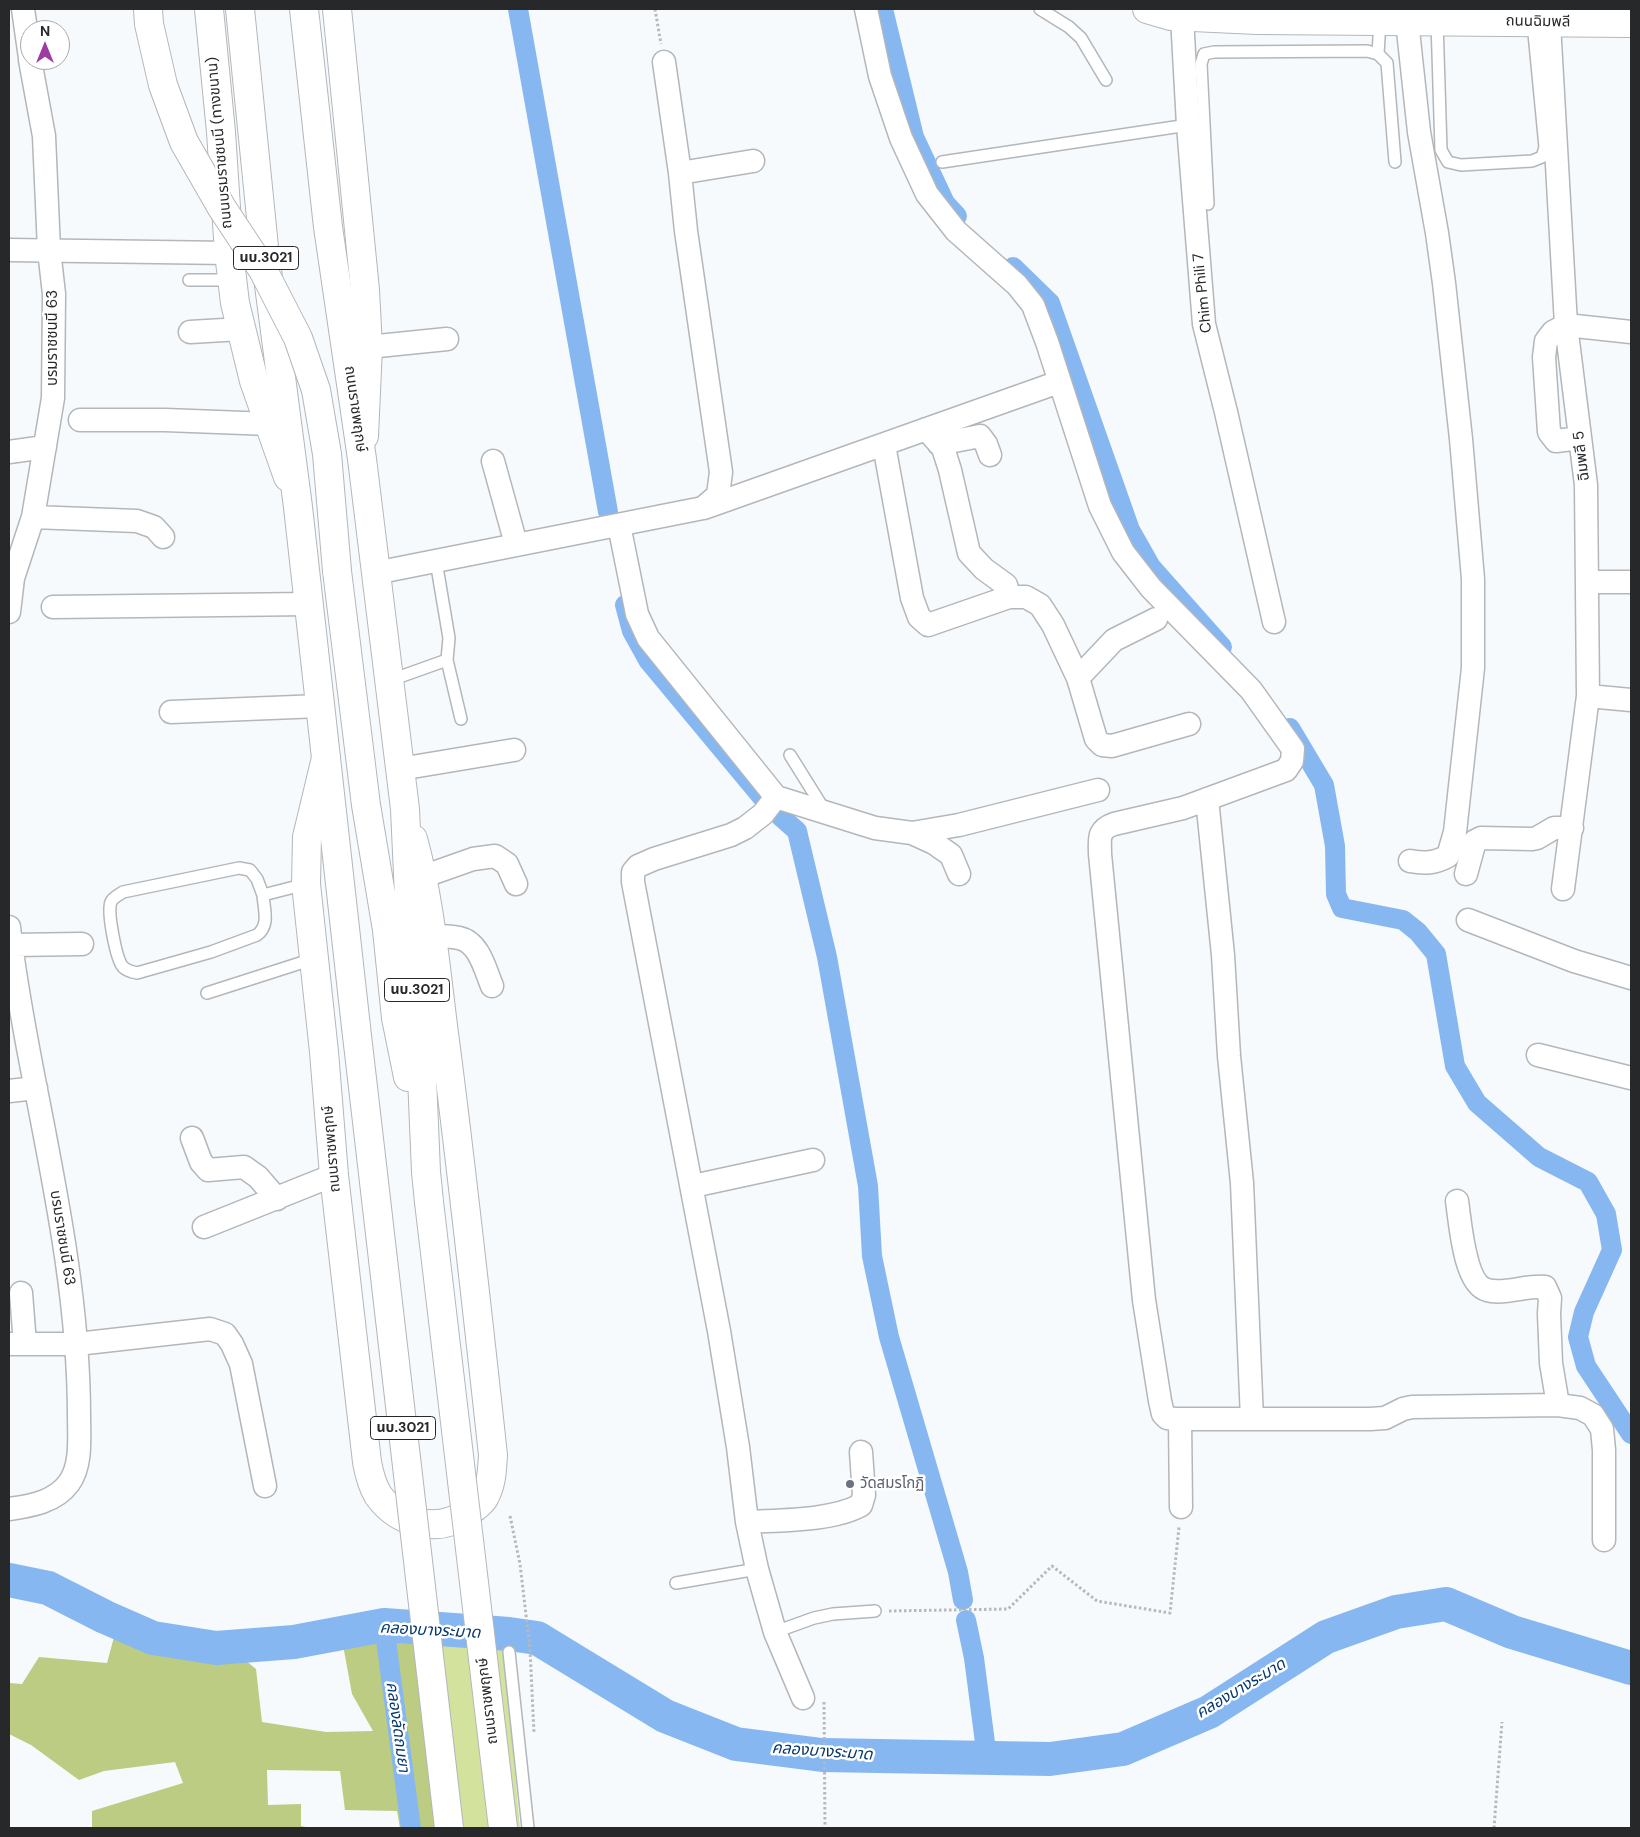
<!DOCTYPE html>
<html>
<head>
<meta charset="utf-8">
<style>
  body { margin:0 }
  #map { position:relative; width:1640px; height:1837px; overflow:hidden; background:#f6fafd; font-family:"DM Sans",sans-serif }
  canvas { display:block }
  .frame { position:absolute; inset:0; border:10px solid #272829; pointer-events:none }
  .north { position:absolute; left:20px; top:20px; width:50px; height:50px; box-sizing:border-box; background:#fff; border:1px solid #a9a9a9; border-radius:50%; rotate:0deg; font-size:14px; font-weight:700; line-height:20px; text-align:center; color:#272829 }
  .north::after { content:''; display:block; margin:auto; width:18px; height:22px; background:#9e3ca2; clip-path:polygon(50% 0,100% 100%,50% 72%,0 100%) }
</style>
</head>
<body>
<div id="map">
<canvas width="1640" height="1837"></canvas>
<div class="frame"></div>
<div class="north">N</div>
</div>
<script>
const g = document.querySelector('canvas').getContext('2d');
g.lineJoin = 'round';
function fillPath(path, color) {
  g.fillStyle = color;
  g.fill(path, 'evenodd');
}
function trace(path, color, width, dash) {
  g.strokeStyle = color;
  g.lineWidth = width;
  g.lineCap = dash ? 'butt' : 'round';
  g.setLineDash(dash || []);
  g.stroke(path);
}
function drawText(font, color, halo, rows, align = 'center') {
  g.font = font + ' "DM Sans","Noto Sans Thai",sans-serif';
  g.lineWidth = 5;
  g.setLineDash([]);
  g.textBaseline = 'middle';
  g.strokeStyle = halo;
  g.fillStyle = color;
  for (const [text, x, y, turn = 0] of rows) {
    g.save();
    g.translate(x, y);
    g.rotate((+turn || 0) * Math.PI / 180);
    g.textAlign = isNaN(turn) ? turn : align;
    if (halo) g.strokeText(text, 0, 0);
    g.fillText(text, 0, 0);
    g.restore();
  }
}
fillPath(new Path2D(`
  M 418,1636 L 503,1639 L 520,1828 L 444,1828 Z`), '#d3e39d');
fillPath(new Path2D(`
  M 418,1636 L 444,1828 L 400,1828 L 397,1811 L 345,1810 L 340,1771 L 267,1770 L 268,1805 L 301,1804 L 301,1826 L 311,1828 L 92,1828 L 92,1811 L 183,1783 L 175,1762 L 104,1771 L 79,1780 L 31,1745 L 9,1734 L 9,1683 L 22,1684 L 39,1657 L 107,1663 L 114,1637 L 210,1654 L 239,1655 L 256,1669 L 262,1722 L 326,1732 L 373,1731 L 352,1694 L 343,1645 L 374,1637 Z`), '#bccc82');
trace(new Path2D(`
  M 518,9 L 608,512
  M 883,9 L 914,137 L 945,203 L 957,216
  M 1013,267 L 1050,303 L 1130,530 L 1151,567 L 1222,647
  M 625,605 L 632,631 L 648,660 L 762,797
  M 1290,728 L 1324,785 L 1335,846 L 1336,894 L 1342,908 L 1403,920 L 1418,932 L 1436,954 L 1455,1066 L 1477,1103 L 1539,1157 L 1588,1182 L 1606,1214 L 1612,1250 L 1584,1312 L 1578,1337 L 1586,1366 L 1631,1434
  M 780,816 L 797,831 L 827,957 L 868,1186 L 872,1256 L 889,1337 L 958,1572 L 963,1600
  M 966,1620 L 974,1658 L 987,1758
  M 384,1625 L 411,1828`), '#87b7f1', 20);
trace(new Path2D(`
  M 9,1580 L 48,1588 L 105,1617 L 153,1638 L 216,1648 L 294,1642 L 384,1625 L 509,1634 L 537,1638 L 665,1716 L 736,1744 L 822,1755 L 1050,1759 L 1123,1749 L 1209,1712 L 1326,1637 L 1396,1612 L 1446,1604 L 1512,1632 L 1631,1668`), '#87b7f1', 34);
const service = new Path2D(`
  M 1040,9 L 1069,27 L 1081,38 L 1106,80
  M 1437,21 L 1441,150 L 1448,162 L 1461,165 L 1532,161 L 1542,157 L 1545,147 L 1533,23
  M 1378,54 L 1380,21
  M 942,162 L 1188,125
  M 1208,204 L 1201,64 L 1204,54 L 1214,52 L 1367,51 L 1378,54 L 1387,63 L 1395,162
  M 189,280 L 232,280
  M 447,660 L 461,719
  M 388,681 L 447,660 L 449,638 L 438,573
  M 790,755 L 825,811
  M 263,895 C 264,910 270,925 257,935 L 211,952 L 137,973 C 132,972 127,971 123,967 C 116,959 107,912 111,902 C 113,897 119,895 123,892 L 239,868 L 250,870 L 257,879 L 263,895 L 306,884
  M 207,993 L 313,959
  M 676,1583 L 757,1569
  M 775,1632 L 814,1618 L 833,1614 L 875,1611
  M 509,1652 L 528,1828`);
const minor = new Path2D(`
  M 23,9 L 30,58
  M 866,9 L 880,76 L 901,138 L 927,194 L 956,231 L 1017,285 L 1033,305 L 1047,342 L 1100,506 L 1123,552 L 1151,588 L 1251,690 L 1293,749 L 1292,761 L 1286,770 L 1183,808 L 1114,824 C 1097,830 1100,839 1100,854 L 1144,1300 L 1160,1401 L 1163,1414 L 1167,1418 L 1175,1419 L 1370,1419 L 1385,1418 L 1403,1409 L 1412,1407 L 1558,1405 L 1580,1408 L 1593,1415 L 1602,1429 L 1604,1450 L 1604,1540
  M 1182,17 L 1188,125 L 1204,324 L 1226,412 L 1274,622
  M 1407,21 L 1419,132 L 1437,233 L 1444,283 L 1461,439 L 1473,579 L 1473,668 L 1455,832 L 1448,856 C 1435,863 1425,864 1410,861
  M 1549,23 L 1566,325 L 1586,485 L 1588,696 L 1563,889
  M 680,173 L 753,161
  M 9,250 L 229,253
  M 190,332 L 241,329
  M 368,347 L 447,339
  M 80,420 L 165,420 L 270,424
  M 926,429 L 943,448 L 950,470 L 969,553 L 984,569 L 1006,585 L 1009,597
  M 1580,438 L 1556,441 L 1549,432 L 1544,357 L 1546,341 L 1553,332 L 1566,325 L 1631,332
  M 939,444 L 980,436 L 986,444 L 990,455
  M 884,445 L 912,598 L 919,617 L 928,625 L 1009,597 L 1026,597 L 1040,605 L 1053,625 L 1078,678 L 1096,739 L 1102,745 L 1112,746 L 1189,724
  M 9,452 L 45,447
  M 493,461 L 516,544
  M 704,508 L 1059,382
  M 33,517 L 137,521 L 154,527 L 163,537
  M 619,525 L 637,614 L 648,638 L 776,797 L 763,814 L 745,828 L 731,835 L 654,859 L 638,866 L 633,872 L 633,882 L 719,1331 L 738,1447 L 747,1522 L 757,1569 L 775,1632 L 803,1698
  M 375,573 L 703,508 L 718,495 L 721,472 L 686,231 L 680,173 L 664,62
  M 1587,582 L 1631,582
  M 53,607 L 309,604
  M 9,612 L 13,578 L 33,517 L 53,398 L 54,294 L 49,250 L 44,136 L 30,60
  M 1078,678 L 1114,640 L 1156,619
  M 1588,696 L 1631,700
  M 171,712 L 320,706
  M 400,769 L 514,750
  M 776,797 L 875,828 L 912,833 L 934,843 L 951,855 L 959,874
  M 1207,799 L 1223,955 L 1229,1056 L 1242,1183 L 1252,1419
  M 912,833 L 959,825 L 1098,790
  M 1466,874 L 1475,841 L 1481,838 L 1532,839 L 1537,838 L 1554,828 L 1572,828
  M 422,877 L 473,859 L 495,856 L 507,864 L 516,884
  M 1468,920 L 1574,961 L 1631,978
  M 9,927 C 14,975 23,1022 32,1069 C 54,1183 79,1299 79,1416 C 79,1437 82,1465 69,1483 C 55,1502 31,1506 9,1509
  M 431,936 C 440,936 450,936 459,938 C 479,942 485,969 492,986
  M 11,945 L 82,944
  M 1538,1055 L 1631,1078
  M 9,1091 L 36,1088
  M 192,1138 L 201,1162 L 208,1170 L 244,1167 L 258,1177 L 277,1199
  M 693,1186 L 813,1160
  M 1457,1201 C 1460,1220 1464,1284 1487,1290 C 1503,1295 1527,1285 1545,1287 L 1550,1298 L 1549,1314 L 1551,1363 L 1558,1405
  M 204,1227 L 334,1175
  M 21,1293 L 25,1344
  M 9,1344 L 77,1344 L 210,1329 L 225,1334 L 232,1344 L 241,1364 L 265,1486
  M 1180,1419 L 1181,1507
  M 747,1522 C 780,1520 832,1521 861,1505 L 864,1495 L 861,1452`);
const tertiary = new Path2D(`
  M 1147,9 L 1171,16 L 1257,20 L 1631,23`);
const secondary = new Path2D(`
  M 209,9 L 221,132 L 229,253 L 235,303 L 254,381 L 288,477
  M 337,9 L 365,290 L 368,347 L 364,436
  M 326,758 L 307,837 L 306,884 L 324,1052 L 334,1175 L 367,1462 C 369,1473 372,1485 378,1495 C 398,1523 437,1534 465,1514 C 472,1509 482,1503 485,1496 C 492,1483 492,1469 493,1455 C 478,1317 463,1179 445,1041 C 436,974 431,904 413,839`);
const primary = new Path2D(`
  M 240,9 L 264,247 L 298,507 L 356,1027
  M 304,9 L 328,227 L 362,459 L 405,809 L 409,896 L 419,1006 L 426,1172 L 429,1202
  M 337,571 L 366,805 L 387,930 L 396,1018 L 408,1077`);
trace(service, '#b3b7ba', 14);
trace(minor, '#b3b7ba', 25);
trace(tertiary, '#b3b7ba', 30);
trace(secondary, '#b3b7ba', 30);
trace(primary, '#b3b7ba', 30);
trace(new Path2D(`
  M 655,9 L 661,44
  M 510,1516 L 520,1564 L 530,1649 L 534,1733
  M 889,1611 L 1008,1609 L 1052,1566 L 1097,1601 L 1170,1613 L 1179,1527
  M 824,1702 L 825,1828
  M 1494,1828 L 1502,1722`), '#b6b9bb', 3, [2.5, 2.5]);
trace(service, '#fff', 11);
trace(minor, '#fff', 22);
trace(tertiary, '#fff', 28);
trace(secondary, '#fff', 28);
trace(primary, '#fff', 28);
const primaryBridge = new Path2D(`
  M 148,9 L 149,24 L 163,85 L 184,142 L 222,208 L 263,270 L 298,338 L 316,390 L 327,454 L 337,571
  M 356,1027 L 449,1828
  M 429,1202 L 503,1828`);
trace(primaryBridge, '#b3b7ba', 30, []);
trace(primaryBridge, '#fff', 28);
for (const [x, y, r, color] of [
  [850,1484,5,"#6b7280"]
]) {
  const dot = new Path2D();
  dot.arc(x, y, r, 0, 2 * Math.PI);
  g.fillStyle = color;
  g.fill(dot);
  trace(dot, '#fff', 2);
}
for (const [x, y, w] of [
  [266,258,65],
  [417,990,65],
  [403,1428,65]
]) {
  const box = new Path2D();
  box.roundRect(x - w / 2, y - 11.5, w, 23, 4);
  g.fillStyle = '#fff';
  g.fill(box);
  trace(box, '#272829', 1);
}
drawText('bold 14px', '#272829', null, [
  ["นบ.3021",266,258],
  ["นบ.3021",417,990],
  ["นบ.3021",403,1428]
]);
drawText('15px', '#272829', '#fff', [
  ["ถนนฉิมพลี",1538,22,1],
  ["ถนนบรมราชชนนี (ทางขนาน)",220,143,-95],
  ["Chim Phili 7",1203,293,-96],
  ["บรมราชชนนี 63",53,338,-90],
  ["ถนนราชพฤกษ์",355,409,82],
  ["ฉิมพลี 5",1582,456,-97],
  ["ถนนราชพฤกษ์",332,1149,-95],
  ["บรมราชชนนี 63",62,1238,81],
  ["ถนนราชพฤกษ์",488,1701,-97]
]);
drawText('15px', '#5b616d', '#fff', [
  ["วัดสมรโกฏิ",860,1484]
], 'left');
drawText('italic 16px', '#06396d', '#fff', [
  ["คลองบางระมาด",430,1631,3],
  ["คลองบางระมาด",1241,1689,-31],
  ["คลองลัดถมยา",397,1727,82],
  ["คลองบางระมาด",822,1752,4]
]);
</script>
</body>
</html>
